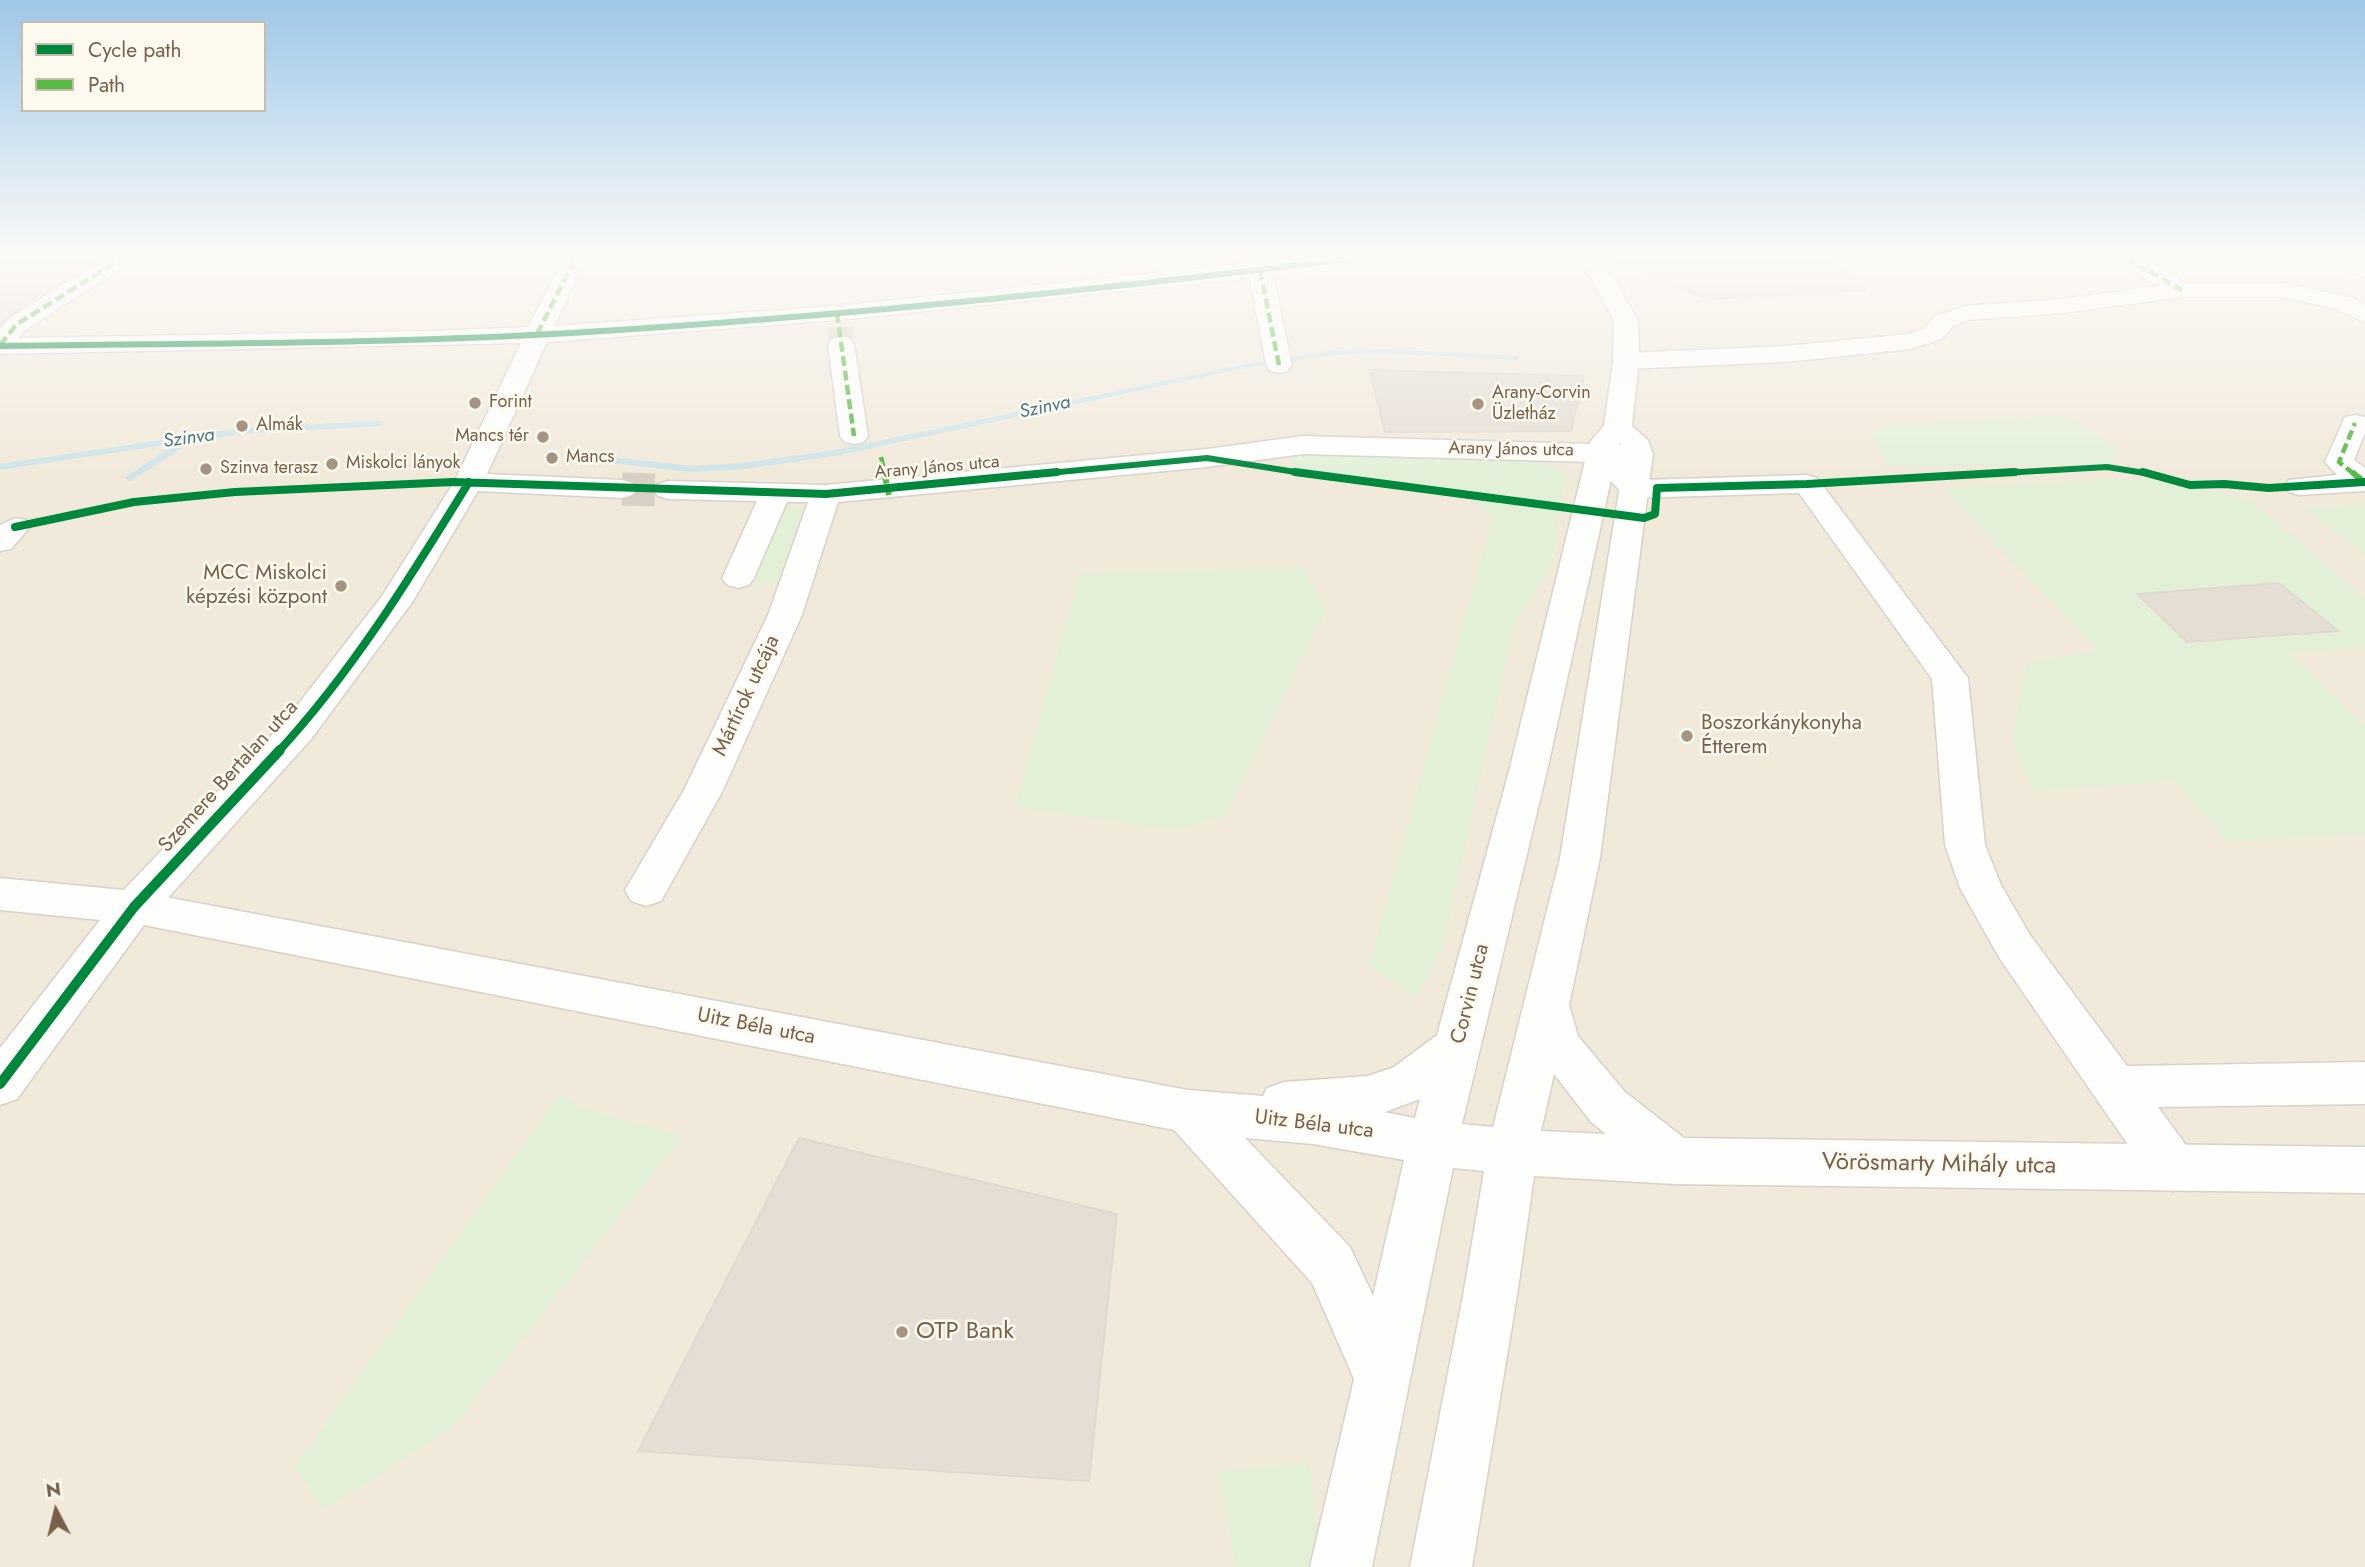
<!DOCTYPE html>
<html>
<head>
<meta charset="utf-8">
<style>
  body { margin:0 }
  #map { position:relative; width:2365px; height:1567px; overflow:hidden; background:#f8f5ed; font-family:Jost,sans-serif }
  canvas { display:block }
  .legend { position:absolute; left:21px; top:21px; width:245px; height:91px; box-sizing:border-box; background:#fffaef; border:2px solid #c9bcad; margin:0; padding:9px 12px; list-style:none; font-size:21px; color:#785f4b }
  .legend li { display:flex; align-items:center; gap:14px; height:35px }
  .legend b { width:35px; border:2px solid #c9bcad }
  .north { position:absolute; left:21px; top:1476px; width:70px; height:70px; -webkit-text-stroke:5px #fffaef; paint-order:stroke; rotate:353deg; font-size:19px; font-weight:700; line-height:28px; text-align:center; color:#785f4b }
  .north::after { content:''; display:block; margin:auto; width:24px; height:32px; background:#785f4b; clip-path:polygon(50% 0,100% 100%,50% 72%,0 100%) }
</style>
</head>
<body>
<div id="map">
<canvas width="2365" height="1567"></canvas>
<ul class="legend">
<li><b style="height:9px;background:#00873e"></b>Cycle path</li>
<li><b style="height:9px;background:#58b947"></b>Path</li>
</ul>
<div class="north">N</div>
</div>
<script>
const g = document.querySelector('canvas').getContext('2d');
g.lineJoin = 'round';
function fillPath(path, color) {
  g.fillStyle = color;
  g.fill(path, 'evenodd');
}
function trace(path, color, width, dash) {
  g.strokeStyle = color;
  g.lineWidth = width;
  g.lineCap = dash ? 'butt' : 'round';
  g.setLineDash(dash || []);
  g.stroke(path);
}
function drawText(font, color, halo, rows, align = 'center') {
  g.font = font + ' Jost,sans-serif';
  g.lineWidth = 5;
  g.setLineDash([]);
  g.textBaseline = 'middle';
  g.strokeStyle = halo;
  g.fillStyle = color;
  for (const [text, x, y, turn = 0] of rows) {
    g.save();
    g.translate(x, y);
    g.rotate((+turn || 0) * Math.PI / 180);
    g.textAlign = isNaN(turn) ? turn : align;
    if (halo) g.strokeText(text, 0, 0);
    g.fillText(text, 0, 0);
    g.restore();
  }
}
fillPath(new Path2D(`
  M 0,257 L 2365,257 L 2365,1567 L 0,1567 Z`), '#f1e9da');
fillPath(new Path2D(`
  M 2065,415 L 2119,449 L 2110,464 L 1888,467 L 1871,432 L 1892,424 Z
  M 1290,453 L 1531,458 L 1565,473 L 1552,563 L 1513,629 L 1443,947 L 1416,997 L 1369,965 L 1493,517 L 1466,494 L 1293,471 Z
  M 2150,478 L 2251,500 L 2365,598 L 2365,647 L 2290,653 L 2365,726 L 2365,834 L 2227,841 L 2175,781 L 2033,791 L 2012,739 L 2027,663 L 2098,650 L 1942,488 Z
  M 2365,505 L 2365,555 L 2304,508 Z
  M 774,507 L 804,507 L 777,583 L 745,584 Z
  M 1304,568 L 1326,611 L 1225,816 L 1176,830 L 1015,807 L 1080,573 Z
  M 560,1094 L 581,1108 L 683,1136 L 452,1428 L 324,1510 L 294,1467 Z
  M 1310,1463 L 1318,1541 L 1313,1567 L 1236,1567 L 1219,1471 Z`), '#e3f0d8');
fillPath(new Path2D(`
  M 1384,349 L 1516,356 L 1520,358 L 1516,360 L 1384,353 L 1332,355 L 1245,368 L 835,456 L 743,469 L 692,472 L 574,459 L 569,456 L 574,453 L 692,466 L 743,463 L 835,450 L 1245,364 L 1332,351 Z
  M 379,421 L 382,422 L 382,426 L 242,434 L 193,441 L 130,481 L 125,478 L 127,476 L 178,443 L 0,470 L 0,464 L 242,428 Z`), '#cee4e9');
const building = new Path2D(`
  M 0,257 L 103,257 L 7,317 L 0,324 Z
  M 1606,257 L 1830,257 L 1865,290 L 1714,299 L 1695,295 Z
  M 1370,370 L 1584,376 L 1571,431 L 1385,432 Z
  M 2279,583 L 2338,631 L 2187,642 L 2137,594 Z
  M 799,1138 L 1117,1214 L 1089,1481 L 638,1451 Z`);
fillPath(building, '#e5ded4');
trace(building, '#e1d9cf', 2);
trace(new Path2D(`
  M 840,327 L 841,344`), '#d8d0c4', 25, [25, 13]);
trace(new Path2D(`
  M 622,489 L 668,490`), '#d8d0c4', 33, [33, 17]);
const street = new Path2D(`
  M 108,257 L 135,257 L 132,262 L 26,329 L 19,338 L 433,331 L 528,327 L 565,257 L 587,257 L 554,326 L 837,306 L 1308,257 L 1374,257 L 1371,262 L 1363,264 L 1273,275 L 1292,365 L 1288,371 L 1279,373 L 1270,371 L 1266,365 L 1250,278 L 837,320 L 547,342 L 487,474 L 622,480 L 632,483 L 637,489 L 632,495 L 622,498 L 478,491 L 413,601 L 312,738 L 149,919 L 134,923 L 119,919 L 113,907 L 119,895 L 286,720 L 382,596 L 454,482 L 521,343 L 0,354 L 0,329 L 8,319 Z
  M 2113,257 L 2141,257 L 2186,283 L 2283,283 L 2353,298 L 2365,305 L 2365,322 L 2336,309 L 2283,297 L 2182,297 L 2063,313 L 1969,320 L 1953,326 L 1942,339 L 1910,349 L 1786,362 L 1626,369 L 1617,366 L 1613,361 L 1617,356 L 1626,353 L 1786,346 L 1908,334 L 1924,329 L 1935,316 L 1966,306 L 2063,299 L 2158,286 L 2116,262 Z
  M 841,336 L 850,339 L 854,344 L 868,436 L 864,442 L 854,444 L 844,442 L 840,436 L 828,344 L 832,339 Z
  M 2355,415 L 2365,417 L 2365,433 L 2354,460 L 2365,468 L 2365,491 L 2299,495 L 2289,492 L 2284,486 L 2289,480 L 2337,475 L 2325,462 L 2345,417 Z
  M 1303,436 L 1626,445 L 1636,448 L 1640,454 L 1636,460 L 1626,463 L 1642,480 L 1807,475 L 1817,478 L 1968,678 L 1985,845 L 2001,885 L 2030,935 L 2127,1066 L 2365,1062 L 2365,1104 L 2158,1107 L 2191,1152 L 2198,1168 L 2191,1184 L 2173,1191 L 2155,1184 L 2000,959 L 1960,888 L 1945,845 L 1932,679 L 1799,493 L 1634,498 L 1624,495 L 1593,462 L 1303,454 L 1207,467 L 838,502 L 802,615 L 722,792 L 661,901 L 646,906 L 631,901 L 625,890 L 684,790 L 768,615 L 808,502 L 787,502 L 754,578 L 749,585 L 738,588 L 727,585 L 722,578 L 757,501 L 668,499 L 658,496 L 653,490 L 658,484 L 668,481 L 826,485 L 1207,449 Z
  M 15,518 L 26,520 L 30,527 L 11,549 L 0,551 L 0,525 Z`);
const secondary = new Path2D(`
  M 1580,257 L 1602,257 L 1638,321 L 1639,361 L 1632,426 L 1648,440 L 1653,454 L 1600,858 L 1569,1005 L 1578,1036 L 1625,1092 L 1684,1138 L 2365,1147 L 2365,1193 L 1675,1184 L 1534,1176 L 1517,1296 L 1472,1567 L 1410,1567 L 1463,1296 L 1484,1171 L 1453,1168 L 1372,1567 L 1310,1567 L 1354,1379 L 1312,1283 L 1174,1130 L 144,925 L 17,1099 L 0,1105 L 0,1048 L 100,920 L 0,910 L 0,878 L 134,891 L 1188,1090 L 1263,1096 L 1267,1088 L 1284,1082 L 1368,1076 L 1394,1067 L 1437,1035 L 1509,771 L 1587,453 L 1590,442 L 1604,426 L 1613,361 L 1614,321 ZM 1619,443 L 1624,448 L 1625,454 L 1560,858 L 1493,1127 L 1462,1124 L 1547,771 ZM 1554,1074 L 1591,1122 L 1606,1134 L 1541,1131 ZM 1420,1099 L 1415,1118 L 1384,1112 L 1385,1112 ZM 1245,1138 L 1313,1144 L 1404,1160 L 1373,1296 L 1350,1247 Z`);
const primary = new Path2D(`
  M 2324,257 L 2354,257 L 2365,262 L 2365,277 L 2327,262 Z`);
trace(street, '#d7d2cb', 3);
trace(secondary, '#d8d1c9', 3);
trace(primary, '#dad2ca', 3);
fillPath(street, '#fefefc');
fillPath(secondary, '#fefefc');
fillPath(primary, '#f3efe6');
trace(new Path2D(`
  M 0,349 L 431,342 L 569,336 L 817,317 L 1260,273 L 1380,257`), '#e6e3e5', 2);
trace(new Path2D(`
  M 2124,257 L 2182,290
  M 1260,270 L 1279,365
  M 837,313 L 854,436
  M 537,334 L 576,257
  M 0,345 L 17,324 L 124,257
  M 881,457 L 885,474
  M 2354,474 L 2339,462 L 2355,423`), '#58b947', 4.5, [10, 4.5]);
trace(new Path2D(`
  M 884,472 L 889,495
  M 2352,472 L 2363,481`), '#58b947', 6, [12, 6]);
trace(new Path2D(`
  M 0,346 C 190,343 380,344 570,333 C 835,317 1100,290 1363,257
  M 1038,474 L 1207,458 L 1308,474
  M 1984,474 L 2107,467 L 2151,474`), '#00873e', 6);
trace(new Path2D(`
  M 1295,472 L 1644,518 L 1655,514 L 1657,488 L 1807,484 L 2015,472
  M 2143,472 L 2190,485 L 2224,484 L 2269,488 L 2365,482
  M 15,527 L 134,502 L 235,492 L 453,482 L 826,494 L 1057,472
  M 278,752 C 353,671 411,576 469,482`), '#00873e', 8);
trace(new Path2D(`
  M 0,1084 L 134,907 L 280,750`), '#00873e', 10);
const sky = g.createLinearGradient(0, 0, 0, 476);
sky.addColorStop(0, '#9dc7e8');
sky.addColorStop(0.54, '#fcfaf7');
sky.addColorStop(1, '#fcfaf700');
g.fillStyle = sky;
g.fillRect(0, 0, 2365, 476);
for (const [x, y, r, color] of [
  [475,403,7,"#a59484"],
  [1478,404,7,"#a59484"],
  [242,426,7,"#a59484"],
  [543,437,7,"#a59484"],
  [552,458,7,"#a59484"],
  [332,464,7,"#a59484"],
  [206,469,7,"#a59484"],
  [341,586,7,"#a59484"],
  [1687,736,7,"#a59484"],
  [902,1332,7,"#a59484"]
]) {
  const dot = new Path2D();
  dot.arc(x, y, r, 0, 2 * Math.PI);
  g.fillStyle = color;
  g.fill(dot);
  trace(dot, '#fffaef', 2.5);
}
drawText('18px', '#785f4b', '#fffaef', [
  ["Arany-Corvin",1492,394],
  ["Üzletház",1492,415],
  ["Forint",489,403],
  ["Almák",256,426],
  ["Mancs tér",529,437,"right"],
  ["Mancs",566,458],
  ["Miskolci lányok",346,464],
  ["Szinva terasz",220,469]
], 'left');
drawText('18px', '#785f4b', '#fffaef', [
  ["Arany János utca",1511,450,1],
  ["Arany János utca",937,468,-5]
]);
drawText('italic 19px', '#44798b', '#fffaef', [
  ["Szinva",1045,408,-12],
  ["Szinva",189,439,-8]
]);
drawText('21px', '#785f4b', '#fffaef', [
  ["MCC Miskolci",327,574],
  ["képzési központ",327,598],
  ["Boszorkánykonyha",1701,724,"left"],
  ["Étterem",1701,748,"left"]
], 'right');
drawText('21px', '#785f4b', '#fffaef', [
  ["Mártírok utcája",747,696,-65],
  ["Szemere Bertalan utca",229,777,-48],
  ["Corvin utca",1471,994,-76],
  ["Uitz Béla utca",756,1027,11],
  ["Uitz Béla utca",1314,1125,7]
]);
drawText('24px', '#785f4b', '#fffaef', [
  ["Vörösmarty Mihály utca",1939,1165,1]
]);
drawText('24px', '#785f4b', '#fffaef', [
  ["OTP Bank",916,1332]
], 'left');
</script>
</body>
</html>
